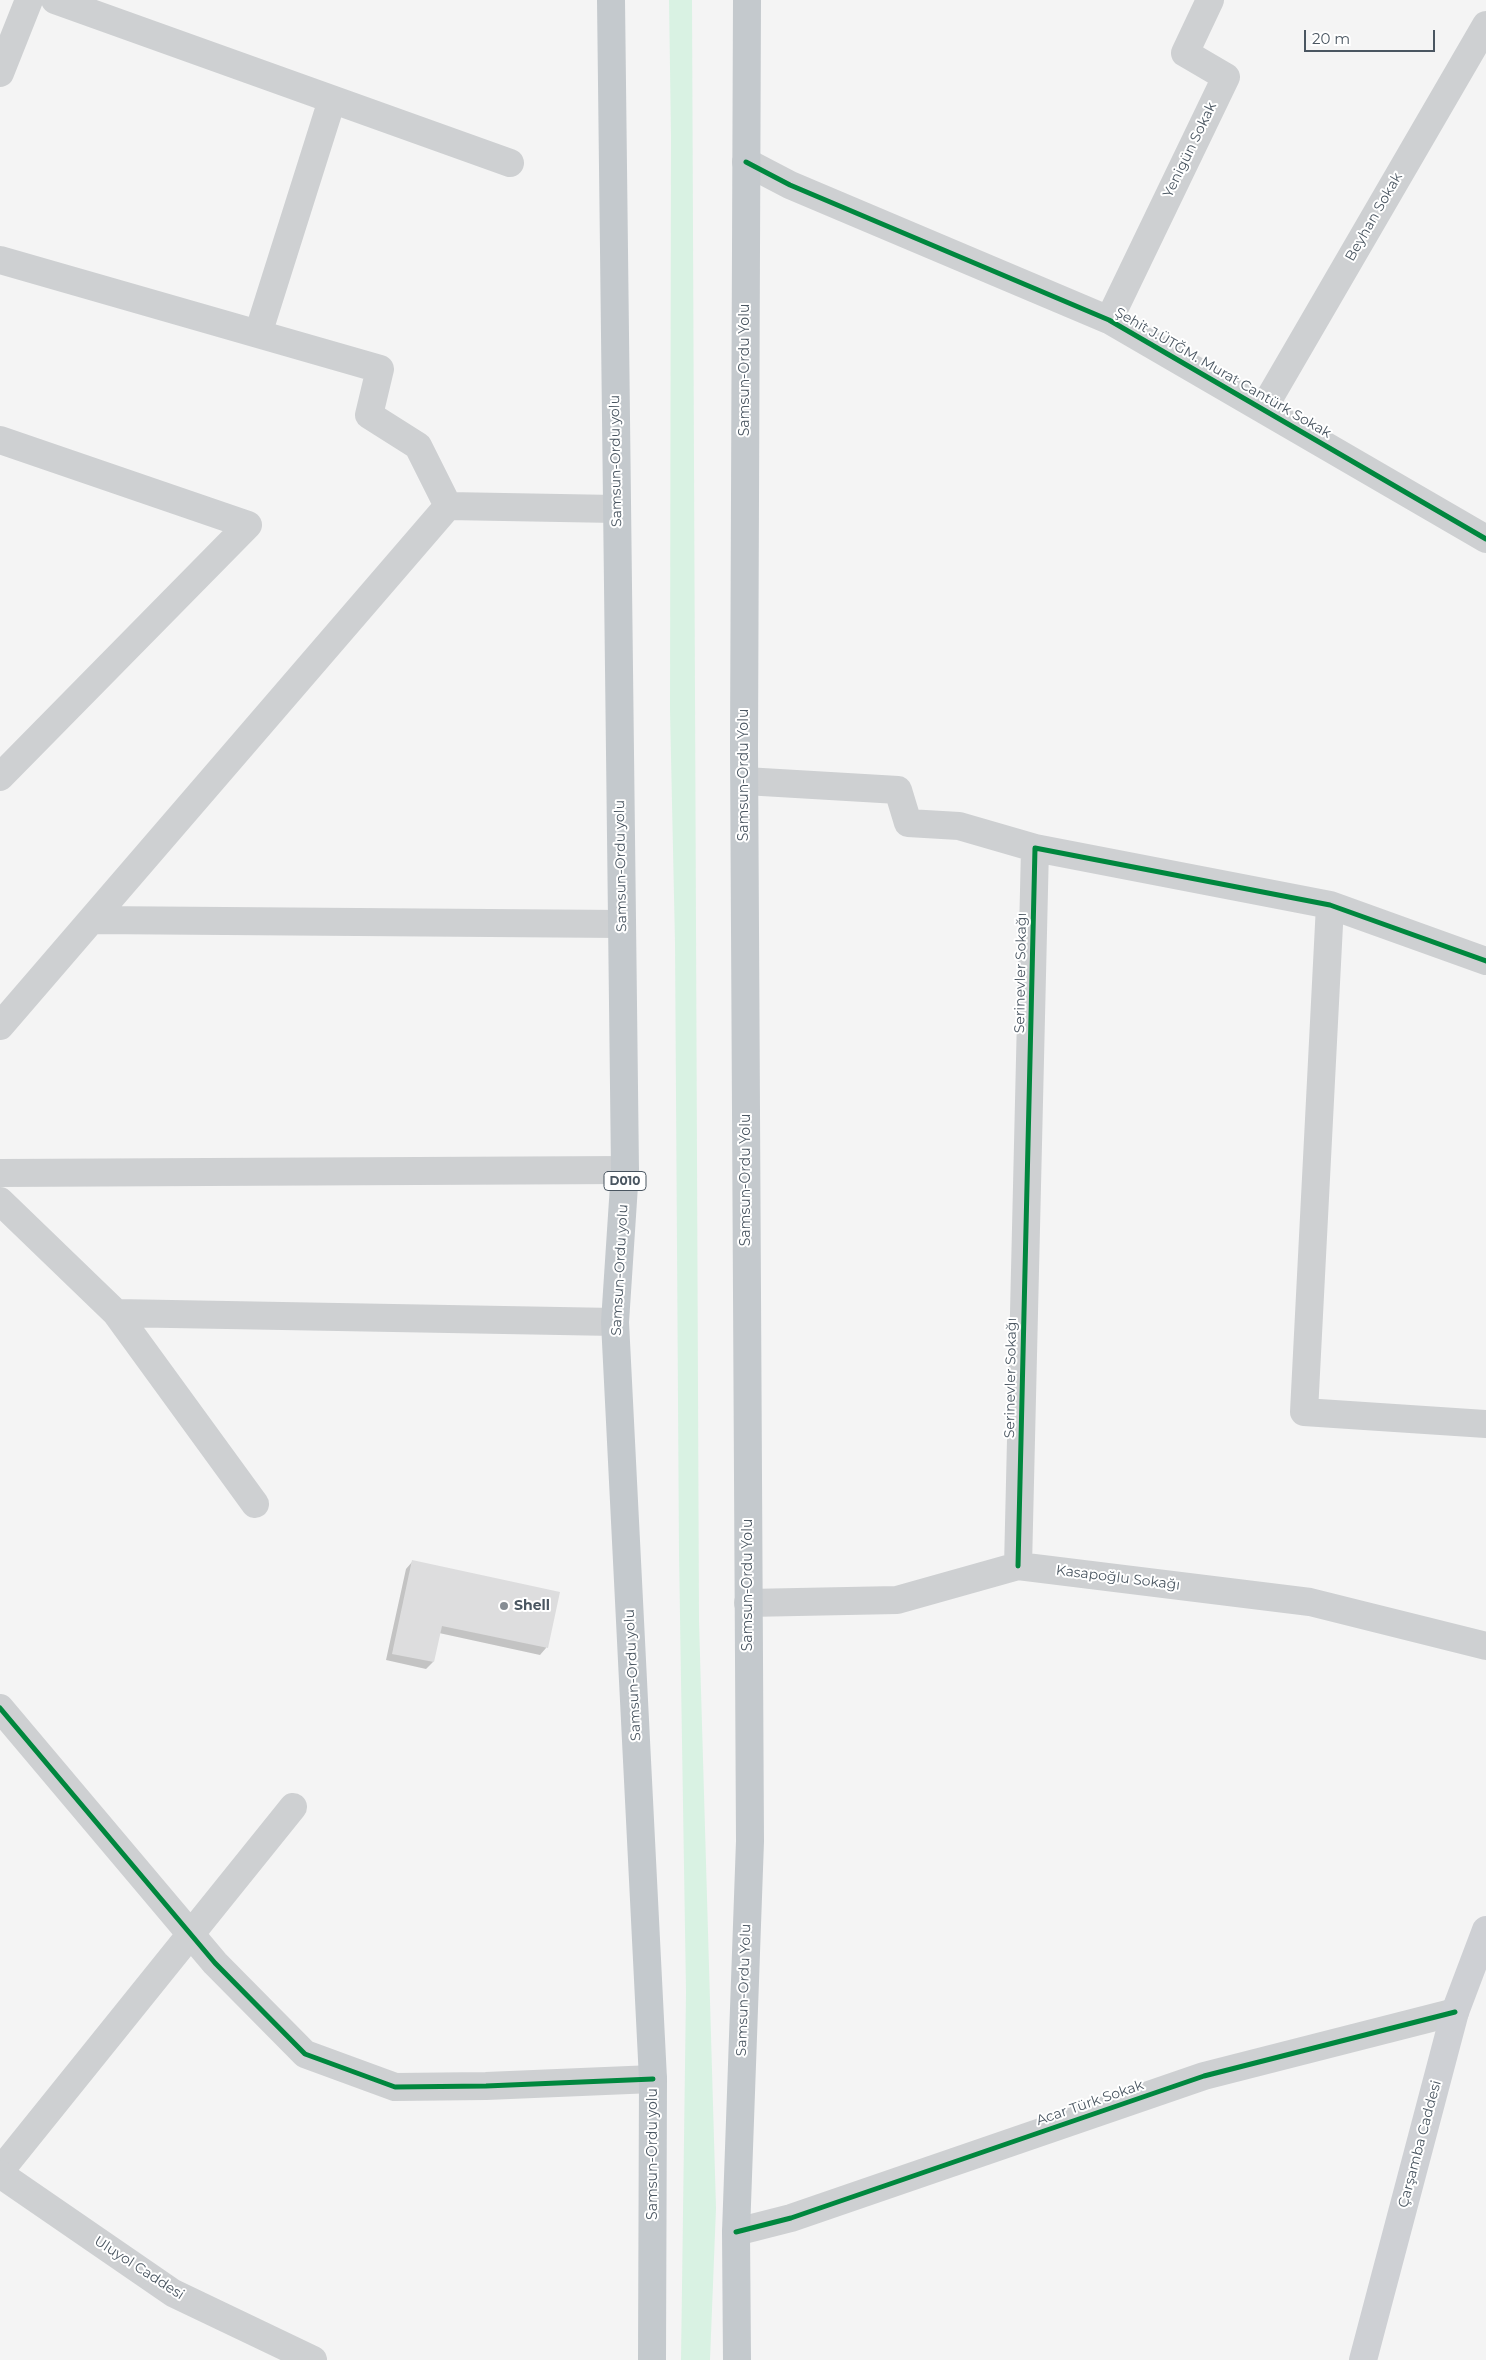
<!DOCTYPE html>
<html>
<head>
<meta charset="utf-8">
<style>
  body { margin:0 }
  #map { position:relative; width:1486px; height:2360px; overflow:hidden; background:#f4f4f4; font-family:Montserrat,sans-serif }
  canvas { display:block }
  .scale { position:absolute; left:1304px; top:30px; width:131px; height:22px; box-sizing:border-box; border:2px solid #4a5661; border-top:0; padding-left:6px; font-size:15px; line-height:18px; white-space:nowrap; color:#4a5661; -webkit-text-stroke:4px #fff; paint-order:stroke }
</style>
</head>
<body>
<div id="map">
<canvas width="1486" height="2360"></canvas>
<div class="scale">20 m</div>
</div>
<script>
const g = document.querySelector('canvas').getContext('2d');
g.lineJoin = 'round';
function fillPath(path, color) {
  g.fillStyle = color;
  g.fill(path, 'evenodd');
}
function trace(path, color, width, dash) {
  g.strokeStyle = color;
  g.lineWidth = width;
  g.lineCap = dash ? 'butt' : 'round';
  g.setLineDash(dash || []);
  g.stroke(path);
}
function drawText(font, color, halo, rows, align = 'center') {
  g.font = font + ' Montserrat,sans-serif';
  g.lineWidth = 4;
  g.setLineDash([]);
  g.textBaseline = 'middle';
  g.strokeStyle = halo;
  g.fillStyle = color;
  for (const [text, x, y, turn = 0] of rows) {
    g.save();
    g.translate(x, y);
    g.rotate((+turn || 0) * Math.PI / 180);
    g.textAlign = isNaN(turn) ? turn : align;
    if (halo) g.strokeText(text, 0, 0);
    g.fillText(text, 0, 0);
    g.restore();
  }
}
fillPath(new Path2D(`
  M 669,0 L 692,0 L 699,1621 L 716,2208 L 710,2360 L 681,2360 L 686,1992 L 679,1554 L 675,943 L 670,710 L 671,136 Z`), '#d9f2e3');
fillPath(new Path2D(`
  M 412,1562 L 558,1593 L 546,1648 L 540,1655 L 439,1633 L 433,1662 L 426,1669 L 386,1660 L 406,1569 Z`), '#0003');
fillPath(new Path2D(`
  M 412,1560 L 560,1592 L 548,1648 L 442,1626 L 434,1662 L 392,1654 Z`), '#ddddde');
trace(new Path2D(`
  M 55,0 L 510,163
  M 0,73 L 29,0
  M 746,162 L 790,185 L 1109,320 L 1486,539
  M 0,260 L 380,369 L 369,415 L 418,446 L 448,506 L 616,509
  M 1109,320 L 1226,77 L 1185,53 L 1210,0
  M 258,334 L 332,100
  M 1263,409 L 1486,25
  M 0,440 L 248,525 L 0,777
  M 745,781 L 898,790 L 908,823 L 959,826 L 1035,848
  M 1330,905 L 1304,1412 L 1486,1424
  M 93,920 L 622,924
  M 0,1026 L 448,506
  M 0,1173 L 625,1170
  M 0,1201 L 116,1313
  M 255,1504 L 116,1313 L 615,1322
  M 1018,1566 L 1035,848 L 1330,905 L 1486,961
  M 748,1603 L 897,1600 L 1018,1566 L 1310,1602 L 1486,1646
  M 0,1708 L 215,1963 L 305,2054 L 395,2087 L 486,2086 L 653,2079
  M 0,2171 L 293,1807
  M 736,2232 L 791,2218 L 1204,2076 L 1455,2012`), '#ced0d2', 28);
trace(new Path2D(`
  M 0,2174 L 173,2293 L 313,2360`), '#ced0d2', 28);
trace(new Path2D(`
  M 1363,2360 L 1455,2012 L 1486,1930`), '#ced0d4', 28);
trace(new Path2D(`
  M 611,0 L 625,1170 L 615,1322 L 653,2079 L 652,2360
  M 737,2360 L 736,2232 L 750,1841 L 744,747 L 747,0`), '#c4c9cd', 28);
trace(new Path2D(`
  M 746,162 L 790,185 L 1109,320 L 1486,539
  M 1018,1566 L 1035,848 L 1330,905 L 1486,961
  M 0,1708 L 215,1963 L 305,2054 L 395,2087 L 486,2086 L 653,2079
  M 736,2232 L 791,2218 L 1204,2076 L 1455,2012`), '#00873e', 5);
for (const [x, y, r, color] of [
  [504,1606,5,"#868d94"]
]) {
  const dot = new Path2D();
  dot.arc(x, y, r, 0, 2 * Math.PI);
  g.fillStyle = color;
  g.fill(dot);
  trace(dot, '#fff', 2);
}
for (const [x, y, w] of [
  [625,1181,42]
]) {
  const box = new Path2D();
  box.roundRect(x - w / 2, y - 9.5, w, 19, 4);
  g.fillStyle = '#fff';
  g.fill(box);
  trace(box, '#4a5661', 1);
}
drawText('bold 12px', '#4a5661', null, [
  ["D010",625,1181]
]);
drawText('14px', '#4a5661', '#fff', [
  ["Yenigün Sokak",1190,150,-64],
  ["Beyhan Sokak",1374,217,-60],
  ["Samsun-Ordu Yolu",745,370,-90],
  ["Şehit J.ÜTĞM. Murat Cantürk Sokak",1223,373,30],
  ["Samsun-Ordu yolu",616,461,-91],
  ["Samsun-Ordu Yolu",744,775,-90],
  ["Samsun-Ordu yolu",621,866,-91],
  ["Serinevler Sokağı",1021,973,-89],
  ["Samsun-Ordu Yolu",746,1180,-90],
  ["Samsun-Ordu yolu",620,1270,-87],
  ["Serinevler Sokağı",1011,1378,-89],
  ["Kasapoğlu Sokağı",1118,1578,7],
  ["Samsun-Ordu Yolu",748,1585,-90],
  ["Samsun-Ordu yolu",633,1675,-93],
  ["Samsun-Ordu Yolu",744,1990,-88],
  ["Acar Türk Sokak",1090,2103,-19],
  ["Çarşamba Caddesi",1420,2144,-75],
  ["Samsun-Ordu yolu",653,2154,-90],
  ["Uluyol Caddesi",139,2268,33]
]);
drawText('bold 14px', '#4a5661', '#fff', [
  ["Shell",514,1606]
], 'left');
</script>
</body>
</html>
